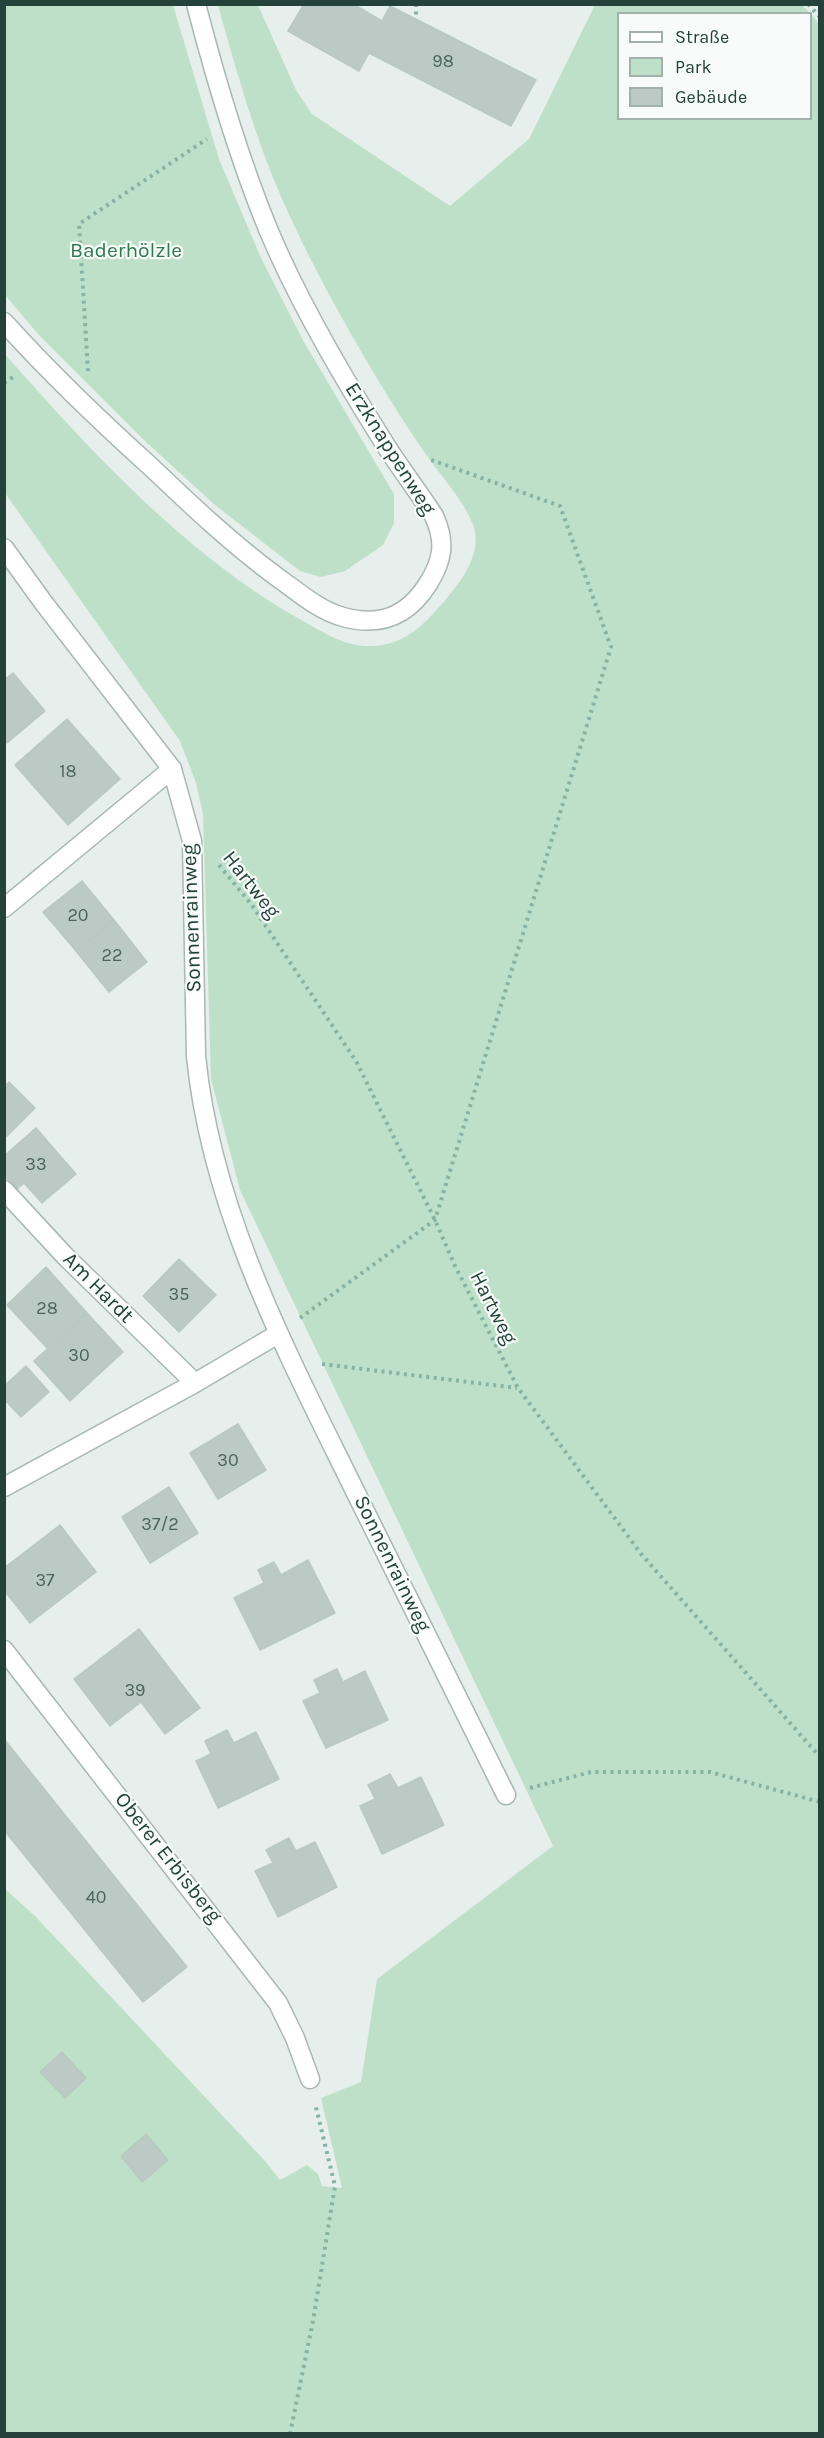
<!DOCTYPE html>
<html>
<head>
<meta charset="utf-8">
<style>
  body { margin:0 }
  #map { position:relative; width:824px; height:2438px; overflow:hidden; background:#e6efeb; font-family:Karla,sans-serif }
  canvas { display:block }
  .frame { position:absolute; inset:0; border:6px solid #24423a; pointer-events:none }
  .legend { position:absolute; left:617px; top:12px; width:195px; height:108px; box-sizing:border-box; background:#f7fbf9; border:2px solid #a3b1ad; margin:0; padding:8px 10px; list-style:none; font-size:18px; color:#24423a }
  .legend li { display:flex; align-items:center; gap:12px; height:30px }
  .legend b { width:30px; border:2px solid #a3b1ad }
</style>
</head>
<body>
<div id="map">
<canvas width="824" height="2438"></canvas>
<div class="frame"></div>
<ul class="legend">
<li><b style="height:8px;background:#fff"></b>Straße</li>
<li><b style="height:16px;background:#bfe0c8"></b>Park</li>
<li><b style="height:16px;background:#bbcac4"></b>Gebäude</li>
</ul>
</div>
<script>
const g = document.querySelector('canvas').getContext('2d');
g.lineJoin = 'round';
function fillPath(path, color) {
  g.fillStyle = color;
  g.fill(path, 'evenodd');
}
function trace(path, color, width, dash) {
  g.strokeStyle = color;
  g.lineWidth = width;
  g.lineCap = dash ? 'butt' : 'round';
  g.setLineDash(dash || []);
  g.stroke(path);
}
function drawText(font, color, halo, rows, align = 'center') {
  g.font = font + ' Karla,sans-serif';
  g.lineWidth = 4.5;
  g.setLineDash([]);
  g.textBaseline = 'middle';
  g.strokeStyle = halo;
  g.fillStyle = color;
  for (const [text, x, y, turn = 0] of rows) {
    g.save();
    g.translate(x, y);
    g.rotate((+turn || 0) * Math.PI / 180);
    g.textAlign = isNaN(turn) ? turn : align;
    if (halo) g.strokeText(text, 0, 0);
    g.fillText(text, 0, 0);
    g.restore();
  }
}
fillPath(new Path2D(`
  M 801,4 L 810,13 L 618,14 L 618,118 L 810,118 L 811,14 L 819,24 L 819,2433 L 5,2433 L 5,1889 L 36,1917 L 266,2162 L 280,2180 L 307,2165 L 318,2174 L 322,2186 L 342,2188 L 321,2098 L 361,2082 L 377,1979 L 553,1846 L 240,1190 L 211,1079 L 203,814 L 196,783 L 180,741 L 5,493 L 4,353 C 90,451 189,558 303,621 C 323,632 342,645 366,646 C 403,648 425,624 447,598 C 463,579 483,551 473,525 C 465,503 446,482 432,463 C 412,435 393,405 375,375 C 341,318 309,260 282,199 C 255,137 236,70 218,5 L 258,5 L 296,90 L 312,114 L 450,206 L 529,139 L 595,5 Z
  M 4,5 L 173,5 L 219,159 L 261,258 L 304,342 L 394,494 L 394,523 L 383,545 L 345,571 L 321,577 L 300,571 L 215,505 L 146,442 L 38,334 L 5,295 Z`), '#bfe0c8');
const building = new Path2D(`
  M 304,4 L 353,4 L 382,21 L 390,6 L 536,80 L 511,126 L 369,53 L 359,71 L 288,31 Z
  M 13,673 L 45,711 L 7,743 L 4,740 L 4,680 Z
  M 67,719 L 120,779 L 68,825 L 15,765 Z
  M 82,881 L 114,920 L 76,951 L 43,912 Z
  M 114,920 L 147,962 L 109,992 L 76,951 Z
  M 9,1082 L 35,1108 L 6,1137 L 4,1135 L 4,1087 Z
  M 36,1128 L 76,1174 L 42,1203 L 24,1183 L 17,1189 L 4,1175 L 4,1156 Z
  M 179,1259 L 216,1295 L 179,1332 L 143,1296 Z
  M 46,1267 L 87,1313 L 47,1348 L 7,1305 Z
  M 87,1313 L 123,1352 L 70,1401 L 34,1361 Z
  M 26,1366 L 49,1392 L 21,1417 L 4,1399 L 4,1386 Z
  M 238,1424 L 266,1470 L 218,1499 L 190,1453 Z
  M 169,1487 L 198,1533 L 150,1563 L 122,1517 Z
  M 60,1525 L 96,1572 L 30,1623 L 4,1590 L 4,1568 Z
  M 308,1560 L 335,1613 L 260,1650 L 234,1598 L 264,1583 L 258,1570 L 274,1562 L 281,1575 Z
  M 139,1629 L 200,1708 L 165,1734 L 141,1702 L 110,1726 L 74,1679 Z
  M 337,1669 L 343,1682 L 365,1671 L 388,1720 L 326,1748 L 303,1701 L 320,1693 L 314,1680 Z
  M 227,1730 L 234,1743 L 256,1732 L 279,1779 L 218,1808 L 196,1761 L 211,1754 L 205,1741 Z
  M 4,1739 L 187,1967 L 143,2002 L 4,1830 Z
  M 390,1774 L 398,1788 L 421,1777 L 444,1825 L 382,1854 L 360,1806 L 375,1799 L 368,1785 Z
  M 289,1838 L 296,1851 L 315,1842 L 337,1887 L 278,1917 L 255,1871 L 273,1863 L 266,1850 Z
  M 62,2052 L 86,2078 L 65,2098 L 40,2072 Z
  M 146,2134 L 168,2160 L 142,2182 L 121,2156 Z`);
fillPath(building, '#bbcac4');
trace(building, '#b8c9c2', 1.5);
const lane = new Path2D(`
  M 4,908 L 172,769`);
const street = new Path2D(`
  M 4,322 C 50,373 99,420 150,466 C 191,505 231,543 277,577 C 297,591 318,610 343,617 C 380,627 407,617 428,584 C 443,560 446,542 434,516 C 418,491 399,467 383,441 C 342,376 298,301 268,229 C 238,156 216,81 196,4
  M 4,548 L 43,602 L 172,769 L 192,841 L 196,1056 C 211,1208 284,1347 351,1483 C 403,1587 454,1691 506,1795
  M 4,1190 L 65,1256 L 195,1383
  M 4,1487 L 195,1383 L 278,1334
  M 4,1650 L 278,2003 L 295,2038 L 310,2079`);
trace(lane, '#a8b8b2', 21);
trace(street, '#a8b8b2', 21);
trace(new Path2D(`
  M 416,4 L 416,19
  M 808,4 L 820,17
  M 88,371 L 79,224 L 207,139
  M 4,383 L 16,375
  M 219,865 L 251,904 L 356,1061 L 435,1220 L 455,1266 L 518,1388 L 642,1555 L 820,1757
  M 300,1318 L 435,1220 L 611,647 L 560,506 L 429,459
  M 322,1364 L 517,1388
  M 530,1788 L 591,1772 L 710,1772 L 820,1802
  M 290,2434 L 313,2321 L 335,2186 L 315,2103`), '#86b3a5', 4, [3, 4.5]);
trace(lane, '#fff', 18);
trace(street, '#fff', 18);
drawText('18px', '#4a645c', null, [
  ["98",443,62],
  ["18",68,772],
  ["20",78,916],
  ["22",112,956],
  ["33",36,1165],
  ["35",179,1295],
  ["28",47,1309],
  ["30",79,1356],
  ["30",228,1461],
  ["37/2",160,1525],
  ["37",45,1581],
  ["39",135,1691],
  ["40",96,1898]
]);
drawText('21px', '#2d7a4b', '#f7fbf9', [
  ["Baderhölzle",126,251]
]);
drawText('21px', '#24423a', '#f7fbf9', [
  ["Erzknappenweg",390,449,58],
  ["Hartweg",251,885,52],
  ["Sonnenrainweg",192,918,-92],
  ["Am Hardt",98,1288,45],
  ["Hartweg",493,1308,63],
  ["Sonnenrainweg",392,1564,64],
  ["Oberer Erbisberg",168,1858,52]
]);
</script>
</body>
</html>
